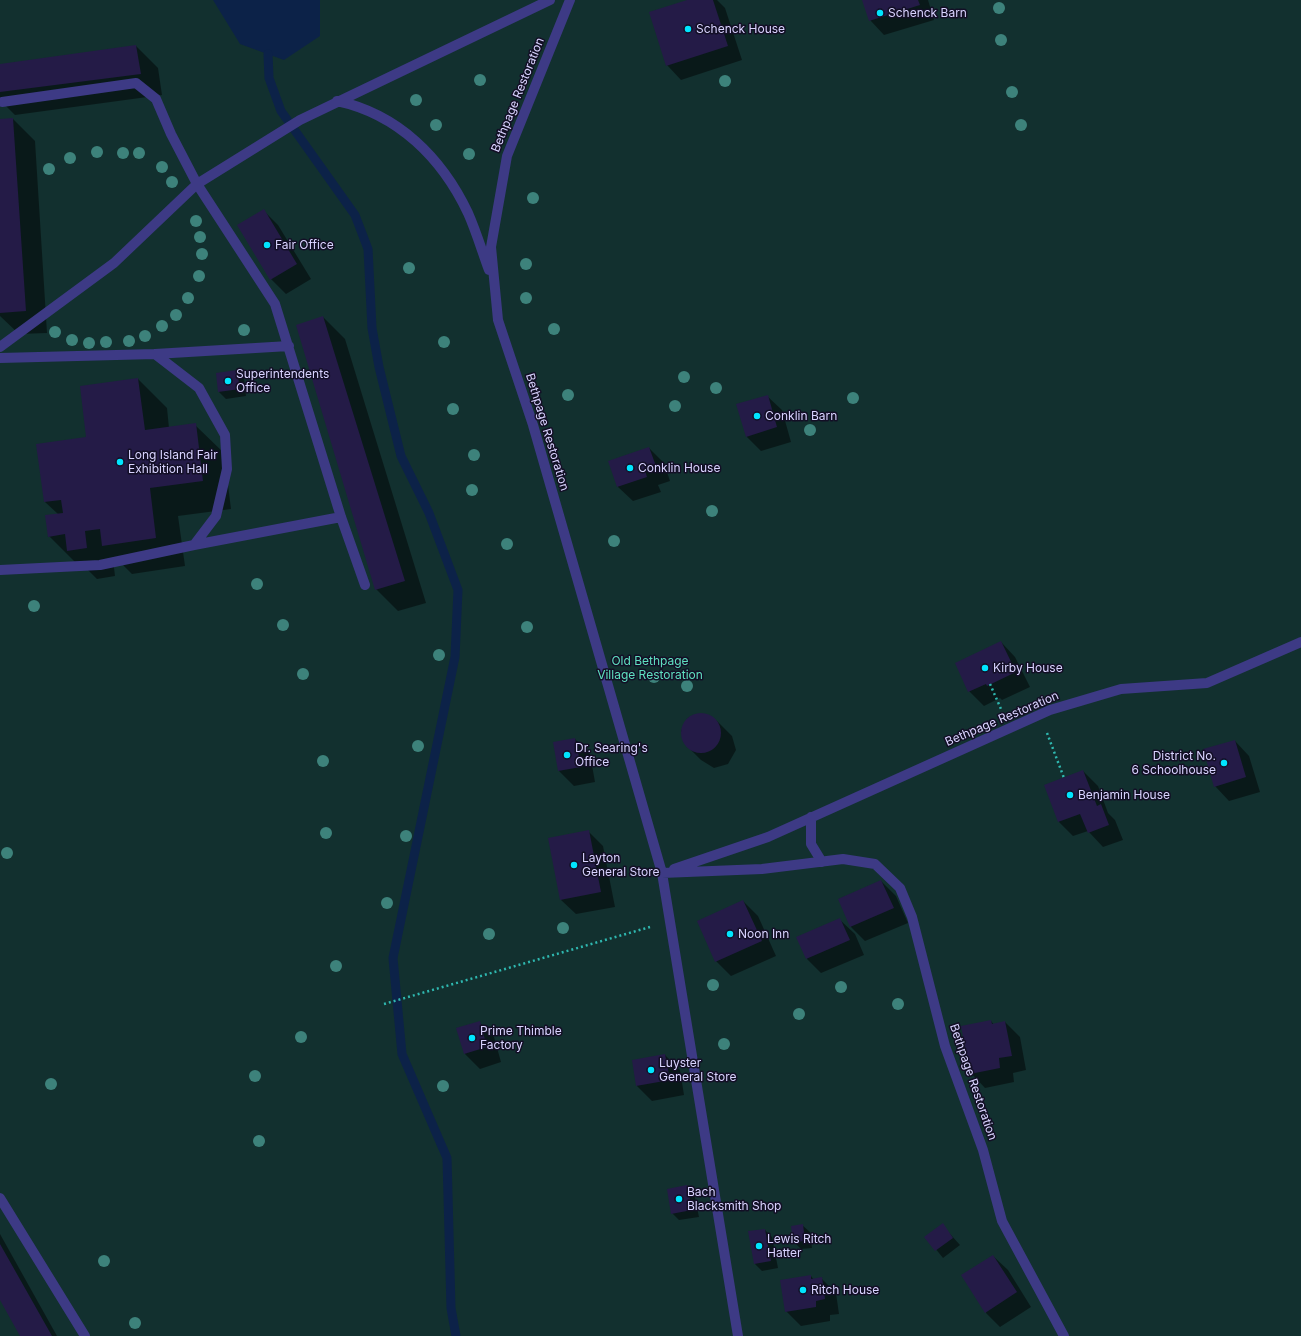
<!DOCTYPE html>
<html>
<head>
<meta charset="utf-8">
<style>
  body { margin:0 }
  canvas { display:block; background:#130f26 }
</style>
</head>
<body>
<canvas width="1301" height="1336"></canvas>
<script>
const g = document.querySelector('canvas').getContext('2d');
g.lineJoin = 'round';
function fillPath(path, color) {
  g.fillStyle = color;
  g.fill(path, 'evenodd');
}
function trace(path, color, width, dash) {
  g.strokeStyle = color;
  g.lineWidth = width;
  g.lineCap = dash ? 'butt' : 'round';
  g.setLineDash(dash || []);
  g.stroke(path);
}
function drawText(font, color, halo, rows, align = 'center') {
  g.font = font + ' Inter,sans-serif';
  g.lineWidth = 3;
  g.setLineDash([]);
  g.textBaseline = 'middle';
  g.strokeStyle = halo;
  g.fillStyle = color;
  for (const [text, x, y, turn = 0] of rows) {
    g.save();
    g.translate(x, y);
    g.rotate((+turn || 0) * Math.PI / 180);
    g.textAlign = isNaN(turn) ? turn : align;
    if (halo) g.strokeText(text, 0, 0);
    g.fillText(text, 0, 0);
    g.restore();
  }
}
fillPath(new Path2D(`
  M 0,0 L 1301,0 L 1301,1336 L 0,1336 Z`), '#12302f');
fillPath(new Path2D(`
  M 213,0 L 320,0 L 320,36 L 284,60 L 240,44 Z`), '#0c2248');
fillPath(new Path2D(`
  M 690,0 L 717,0 L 725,8 L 742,60 L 681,80 L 667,65 Z
  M 863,0 L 928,0 L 934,20 L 884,35 L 870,20 Z
  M 136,46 L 158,68 L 162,95 L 15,115 L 0,100 L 0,65 Z
  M 13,119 L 35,141 L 47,333 L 19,334 L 0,316 L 0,120 Z
  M 263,210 L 278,225 L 311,279 L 286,294 L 271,279 Z
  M 323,317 L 345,339 L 426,603 L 398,611 L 376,589 Z
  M 236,371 L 244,378 L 246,396 L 226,399 L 219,392 Z
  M 138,379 L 167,408 L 169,428 L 195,425 L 224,453 L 231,509 L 178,516 L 185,566 L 132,574 L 117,559 L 113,559 L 115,576 L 97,579 L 82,564 L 78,565 L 49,536 L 58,514 L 45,502 L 87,438 Z
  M 767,396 L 782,410 L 791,442 L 761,451 L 746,436 Z
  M 649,448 L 664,463 L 670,481 L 658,485 L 661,492 L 633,501 L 618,487 L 610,461 Z
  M 1001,642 L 1015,657 L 1030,687 L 1002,700 L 1000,698 L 984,706 L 969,691 Z
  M 703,714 L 717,721 L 732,736 L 736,750 L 728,764 L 714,768 L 701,760 L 686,745 L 681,731 L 689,717 Z
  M 575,739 L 590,754 L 595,782 L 574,786 L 559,771 L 554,743 Z
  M 1235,741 L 1249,756 L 1260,792 L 1229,801 L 1215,786 Z
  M 1083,771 L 1098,786 L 1108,813 L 1115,820 L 1123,840 L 1103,847 L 1088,831 L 1073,836 L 1059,822 L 1045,786 Z
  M 588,831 L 603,846 L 615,907 L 576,914 L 561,900 Z
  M 881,881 L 896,896 L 908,923 L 865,941 L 851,927 L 839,899 Z
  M 743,901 L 758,916 L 776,956 L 731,976 L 716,961 Z
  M 840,920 L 855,934 L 864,955 L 821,973 L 807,959 L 798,937 Z
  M 991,1021 L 994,1025 L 1005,1022 L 1020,1037 L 1026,1070 L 1013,1073 L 1014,1082 L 985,1088 L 971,1073 Z
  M 479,1022 L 494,1037 L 501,1062 L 480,1069 L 465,1054 L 457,1029 Z
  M 665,1055 L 680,1070 L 684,1095 L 652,1101 L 637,1086 L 633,1061 Z
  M 687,1186 L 694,1193 L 699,1217 L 679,1220 L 672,1213 Z
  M 802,1225 L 810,1232 L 812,1248 L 801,1249 L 794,1242 Z
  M 942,1225 L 960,1245 L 943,1258 L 926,1237 Z
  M 765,1230 L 772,1237 L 778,1268 L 762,1271 L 755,1264 Z
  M 0,1234 L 57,1336 L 22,1336 L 0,1298 Z
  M 993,1256 L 1008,1270 L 1031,1307 L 1000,1327 L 986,1313 Z
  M 811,1276 L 814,1280 L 821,1278 L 836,1293 L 839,1314 L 830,1315 L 830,1321 L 801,1326 L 786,1311 Z`), '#0007');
trace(new Path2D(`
  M 268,54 L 269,78 L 281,111 L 355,215 L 368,249 L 372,328 L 379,367 L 401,456 L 429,513 L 458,590 L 455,657 L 393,958 L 402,1054 L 447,1158 L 451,1308 L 456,1336`), '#0c2248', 9);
fillPath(new Path2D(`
  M 687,0 L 713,0 L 728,46 L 666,66 L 649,12 Z
  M 862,0 L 918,0 L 920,5 L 869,21 Z
  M 136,45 L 141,74 L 0,92 L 0,64 Z
  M 13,118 L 26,311 L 0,313 L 0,119 Z
  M 264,209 L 297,264 L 270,280 L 237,225 Z
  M 323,316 L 405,581 L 375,590 L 296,325 Z
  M 237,370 L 240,389 L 218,392 L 216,373 Z
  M 138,378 L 145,430 L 196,423 L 203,481 L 150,488 L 156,538 L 102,546 L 100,529 L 85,531 L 87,548 L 67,551 L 65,534 L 48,537 L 45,515 L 63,513 L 61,500 L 44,502 L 36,444 L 86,437 L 80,386 Z
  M 768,395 L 777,427 L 746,437 L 736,404 Z
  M 649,447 L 656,466 L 645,470 L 647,477 L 617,487 L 608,461 Z
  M 1001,641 L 1016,672 L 987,686 L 986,684 L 968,692 L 955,663 Z
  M681 733a20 20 0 1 1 40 0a20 20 0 1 1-40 0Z
  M 575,738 L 581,767 L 558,771 L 553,742 Z
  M 1235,740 L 1246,777 L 1214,787 L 1203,749 Z
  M 1083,770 L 1097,806 L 1101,804 L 1109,825 L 1088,833 L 1080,814 L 1058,822 L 1044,785 Z
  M 589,830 L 601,892 L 560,900 L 548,838 Z
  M 881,880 L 894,908 L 850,927 L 838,899 Z
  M 743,900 L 762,941 L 715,962 L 697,921 Z
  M 840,918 L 850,940 L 806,959 L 796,937 Z
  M 991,1020 L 992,1024 L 1005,1021 L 1012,1056 L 999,1058 L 1000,1068 L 970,1074 L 961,1026 Z
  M 480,1021 L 487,1047 L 464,1054 L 456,1028 Z
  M 665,1054 L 670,1080 L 636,1086 L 632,1060 Z
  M 687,1185 L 692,1210 L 671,1214 L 667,1189 Z
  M 943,1223 L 953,1238 L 935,1251 L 924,1237 Z
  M 803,1224 L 805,1241 L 793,1242 L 791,1226 Z
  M 765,1229 L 771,1261 L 754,1264 L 748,1231 Z
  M 0,1244 L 52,1336 L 20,1336 L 0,1300 Z
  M 993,1255 L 1017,1292 L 985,1313 L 961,1275 Z
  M 811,1275 L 811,1279 L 822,1277 L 825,1299 L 816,1301 L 816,1307 L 785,1312 L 780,1280 Z`), '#241b47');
trace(new Path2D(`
  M 990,684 L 1001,709
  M 1047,733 L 1064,778
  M 384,1004 L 650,927`), '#2fb8b0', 2.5, [2, 3]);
trace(new Path2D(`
  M 570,0 L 507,156 L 491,247 L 498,320 L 533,425 L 662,873 L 738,1336
  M 337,101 C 398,114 442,158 468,213 C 476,231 482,251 489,270
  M 2,102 L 136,83 L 156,99 L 171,134 L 197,184 L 275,304 L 341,517 L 365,585
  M 0,347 L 114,263 L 197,184 L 300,120 L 550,0
  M 0,358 L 155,354 L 289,346
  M 194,545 L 341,517
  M 0,570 L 100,565 L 194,545 L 216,516 L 227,469 L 225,435 L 199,388 L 155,354
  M 811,817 L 811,844 L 822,862
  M 674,869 L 768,837 L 1050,710 L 1121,689 L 1207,683 L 1301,642
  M 662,873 L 762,869 L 843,859 L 875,864 L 900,888 L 912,917 L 945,1046 L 983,1150 L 1002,1221 L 1064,1336
  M 0,1198 L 85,1336`), '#3d3a85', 10);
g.fillStyle = '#3d827b';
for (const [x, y] of [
  [999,8],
  [1001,40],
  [480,80],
  [725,81],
  [1012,92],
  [416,100],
  [436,125],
  [1021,125],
  [97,152],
  [123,153],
  [139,153],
  [469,154],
  [70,158],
  [162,167],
  [49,169],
  [172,182],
  [533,198],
  [196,221],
  [200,237],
  [202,254],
  [526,264],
  [409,268],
  [199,276],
  [188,298],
  [526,298],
  [176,315],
  [162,326],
  [554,329],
  [244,330],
  [55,332],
  [145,336],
  [72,340],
  [129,341],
  [106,342],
  [444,342],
  [89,343],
  [684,377],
  [716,388],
  [568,395],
  [853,398],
  [675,406],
  [453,409],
  [810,430],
  [474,455],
  [472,490],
  [712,511],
  [614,541],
  [507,544],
  [257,584],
  [34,606],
  [283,625],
  [527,627],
  [439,655],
  [303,674],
  [654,677],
  [687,686],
  [418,746],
  [323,761],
  [326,833],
  [406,836],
  [7,853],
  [387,903],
  [563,928],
  [489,934],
  [336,966],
  [713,985],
  [841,987],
  [898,1004],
  [799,1014],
  [301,1037],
  [724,1044],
  [255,1076],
  [51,1084],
  [443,1086],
  [259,1141],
  [104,1261],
  [135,1323]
]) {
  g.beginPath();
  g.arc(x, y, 6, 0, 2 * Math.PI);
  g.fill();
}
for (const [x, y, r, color] of [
  [880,13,4,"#00e5ff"],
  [688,29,4,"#00e5ff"],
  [267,245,4,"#00e5ff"],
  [228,381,4,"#00e5ff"],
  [757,416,4,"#00e5ff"],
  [120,462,4,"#00e5ff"],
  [630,468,4,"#00e5ff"],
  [985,668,4,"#00e5ff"],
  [567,755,4,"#00e5ff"],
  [1224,763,4,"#00e5ff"],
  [1070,795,4,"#00e5ff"],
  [574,865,4,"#00e5ff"],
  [730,934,4,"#00e5ff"],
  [472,1038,4,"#00e5ff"],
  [651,1070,4,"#00e5ff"],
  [679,1199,4,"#00e5ff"],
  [759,1246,4,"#00e5ff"],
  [803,1290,4,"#00e5ff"]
]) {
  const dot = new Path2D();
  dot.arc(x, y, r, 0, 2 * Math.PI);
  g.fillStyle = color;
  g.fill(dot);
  trace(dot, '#130f26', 1.5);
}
drawText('12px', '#d9d4ff', '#130f26', [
  ["Schenck Barn",888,13],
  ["Schenck House",696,29],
  ["Fair Office",275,245],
  ["Superintendents",236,374],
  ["Office",236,388],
  ["Conklin Barn",765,416],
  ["Long Island Fair",128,455],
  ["Exhibition Hall",128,469],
  ["Conklin House",638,468],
  ["Kirby House",993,668],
  ["Dr. Searing's",575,748],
  ["Office",575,762],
  ["District No.",1216,756,"right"],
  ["6 Schoolhouse",1216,770,"right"],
  ["Benjamin House",1078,795],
  ["Layton",582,858],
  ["General Store",582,872],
  ["Noon Inn",738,934],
  ["Prime Thimble",480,1031],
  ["Factory",480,1045],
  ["Luyster",659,1063],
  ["General Store",659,1077],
  ["Bach",687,1192],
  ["Blacksmith Shop",687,1206],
  ["Lewis Ritch",767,1239],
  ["Hatter",767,1253],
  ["Ritch House",811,1290]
], 'left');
drawText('12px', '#d9d4ff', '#130f26', [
  ["Bethpage Restoration",518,95,-68],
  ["Bethpage Restoration",547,432,73],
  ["Bethpage Restoration",1002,719,-23],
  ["Bethpage Restoration",973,1082,71]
]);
drawText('12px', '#5fe0c0', '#130f26', [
  ["Old Bethpage",650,661],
  ["Village Restoration",650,675]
]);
</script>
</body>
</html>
